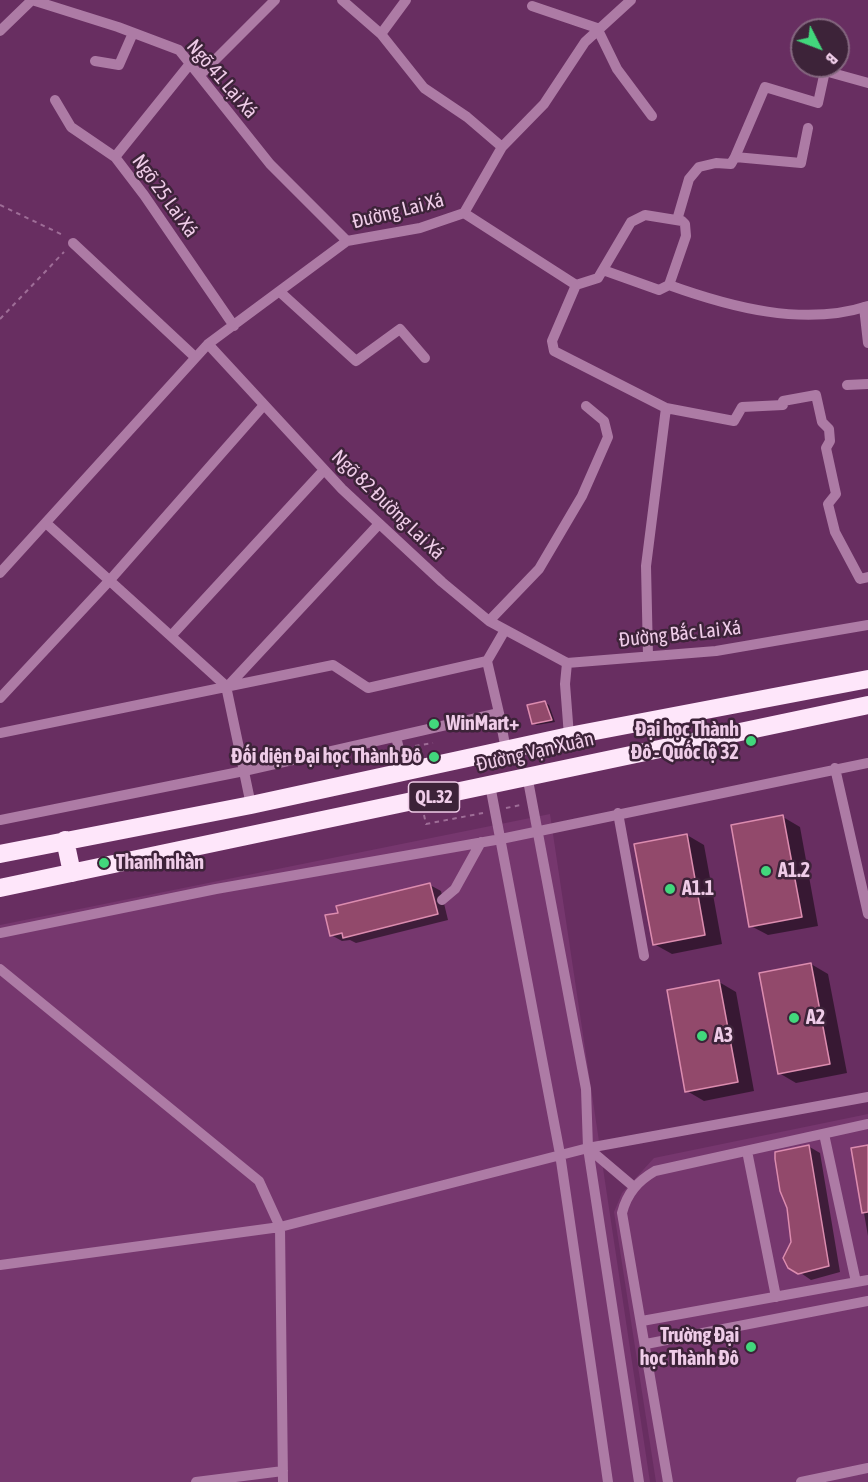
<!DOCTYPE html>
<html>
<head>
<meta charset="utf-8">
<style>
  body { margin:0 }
  #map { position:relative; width:868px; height:1482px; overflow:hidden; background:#682e61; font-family:"Asap Condensed",sans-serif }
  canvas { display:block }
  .north { position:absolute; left:790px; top:18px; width:60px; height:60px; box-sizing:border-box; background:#3d2339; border:2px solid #84677f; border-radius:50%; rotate:132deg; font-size:16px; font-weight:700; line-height:24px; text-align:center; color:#efcce8 }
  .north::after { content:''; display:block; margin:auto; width:21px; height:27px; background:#42d77c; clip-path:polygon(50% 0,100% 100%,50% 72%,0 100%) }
</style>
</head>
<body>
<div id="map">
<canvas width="868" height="1482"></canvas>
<div class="north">B</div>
</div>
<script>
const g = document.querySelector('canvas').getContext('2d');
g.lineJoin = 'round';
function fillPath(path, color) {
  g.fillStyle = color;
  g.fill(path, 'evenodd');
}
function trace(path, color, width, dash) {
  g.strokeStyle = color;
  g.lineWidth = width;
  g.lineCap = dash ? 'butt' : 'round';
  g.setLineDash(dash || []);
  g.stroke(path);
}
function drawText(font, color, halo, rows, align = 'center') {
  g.font = font + ' "Asap Condensed",sans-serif';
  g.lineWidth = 5;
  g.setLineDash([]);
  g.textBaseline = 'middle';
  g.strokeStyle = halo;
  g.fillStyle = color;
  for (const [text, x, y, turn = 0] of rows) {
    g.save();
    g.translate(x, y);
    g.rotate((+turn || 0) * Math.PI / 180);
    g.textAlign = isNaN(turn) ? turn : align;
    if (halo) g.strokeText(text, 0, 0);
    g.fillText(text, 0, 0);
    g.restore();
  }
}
fillPath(new Path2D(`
  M 550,814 L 650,1482 L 0,1482 L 0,925 Z
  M 868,1114 L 868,1482 L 656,1482 L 614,1212 L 622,1193 L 654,1158 Z`), '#76376e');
fillPath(new Path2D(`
  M 545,703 L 549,705 L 555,722 L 537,725 L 533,723 Z
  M 783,817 L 800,827 L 818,926 L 768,935 L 751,926 Z
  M 687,835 L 704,845 L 722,944 L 672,954 L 654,944 Z
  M 430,885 L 441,891 L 448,920 L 356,943 L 350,940 L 342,941 L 331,935 L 339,914 Z
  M 811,964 L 828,974 L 847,1073 L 796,1083 L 779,1073 Z
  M 719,982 L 736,992 L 754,1091 L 704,1101 L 687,1091 Z
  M 808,1146 L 820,1153 L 840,1272 L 811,1280 L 786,1263 L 785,1253 L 792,1243 Z
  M 868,1147 L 868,1236 L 853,1150 Z`), '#0007');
const building = new Path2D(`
  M 545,701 L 552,720 L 532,724 L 527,705 Z
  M 783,815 L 802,917 L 749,927 L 731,825 Z
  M 687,834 L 705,935 L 653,945 L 634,844 Z
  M 430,883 L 438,914 L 343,938 L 342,933 L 330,936 L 325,915 L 338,913 L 336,906 Z
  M 811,963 L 830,1064 L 778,1074 L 759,973 Z
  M 719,980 L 738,1082 L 685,1092 L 667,990 Z
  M 809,1145 L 829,1266 L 798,1274 L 788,1268 L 783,1258 L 791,1242 L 787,1208 L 780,1191 L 775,1159 L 775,1152 Z
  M 868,1145 L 868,1212 L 862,1213 L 851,1148 Z`);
fillPath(building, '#92496b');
trace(building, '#dc8caf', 1.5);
trace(new Path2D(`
  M 0,205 L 65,236
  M 0,319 L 64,252
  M 415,746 L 433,743
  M 506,808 L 521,805
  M 424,815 L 426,824 L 483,813`), '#9e6d97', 2, [4.5, 4.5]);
trace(new Path2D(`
  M 32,0 L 118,27 L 179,50 L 270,164 L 347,241
  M 342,0 L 381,34 L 424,88 L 467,117 L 502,147
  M 532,6 L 597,28 L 617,69 L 652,116
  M 0,31 L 32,0
  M 381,34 L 406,0
  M 95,61 L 119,65 L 133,33
  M 200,75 L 275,0
  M 55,100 L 71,127 L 115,157 L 144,195 L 234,326
  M 115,157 L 189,65
  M 735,157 L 765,87 L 818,103 L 825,71 L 868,83
  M 464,213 L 502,147 L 544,104 L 585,42 L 631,0
  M 677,220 L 689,179 L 699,167 L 716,163 L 731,164 L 735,157 L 801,163 L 808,128
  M 73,243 L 195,357
  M 603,270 L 659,290 L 669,285
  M 576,285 L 552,341 L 554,351 L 666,408 L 734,421 L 742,407 L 783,405
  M 669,285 C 730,307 804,327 868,306
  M 280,292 L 356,361 L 400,329 L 425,358
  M 864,307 L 868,343
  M 208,344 L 342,489 L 442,582 L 489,621 L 567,663
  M 847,385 L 868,384
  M 783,401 L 816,395 L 822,422 L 829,429 L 830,441 L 826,448 L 836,494 L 828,504 L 835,532 L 860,579 L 868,577
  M 46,523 L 226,686 L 251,805
  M 0,573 L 208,344 L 347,241 L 420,228 L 464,213 L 576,285 L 598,278 L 631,222 L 645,215 L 682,221 L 685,224 L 686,236 L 669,285
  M 489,621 L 539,569 L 582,496 L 608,437 L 604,421 L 586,406
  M 171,636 L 324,470
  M 648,656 L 646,566 L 666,408
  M 567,663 L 716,651 L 868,625
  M 567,663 L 565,684 L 569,736
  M 228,686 L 379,524
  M 0,698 L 110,580 L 264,405
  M 499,713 L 506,750
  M 0,733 L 333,665 L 368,688 L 487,661 L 505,630
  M 396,737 L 405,772
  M 835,768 L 868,914
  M 527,775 L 586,1089 L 588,1148 L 639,1482
  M 490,785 L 560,1154 L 608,1482
  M 618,813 L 644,956
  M 0,820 L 244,771 L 499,713 L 487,661
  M 442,900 L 455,889 L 481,842
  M 0,933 L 216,889 L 501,839 L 868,763
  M 0,969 L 259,1181 L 280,1227 L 283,1482
  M 824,1134 L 856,1282
  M 588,1148 L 634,1187
  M 747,1151 L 776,1297
  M 0,1265 L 280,1227 L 588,1148 L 868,1097
  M 642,1321 L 868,1280
  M 646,1344 L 868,1301
  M 196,1482 L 283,1471
  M 668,1482 L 622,1213 C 627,1193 638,1181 655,1171 L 868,1124
  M 801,1482 L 868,1468`), '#ad7ba5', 10);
trace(new Path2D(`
  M 65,840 L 72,873
  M 0,854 L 251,805 L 569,736 L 868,679
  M 0,888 L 868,705`), '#fee6fa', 18);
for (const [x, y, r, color] of [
  [434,724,6,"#42d77c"],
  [751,741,6,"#42d77c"],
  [434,757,6,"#42d77c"],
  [104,863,6,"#42d77c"],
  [766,871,6,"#42d77c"],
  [670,889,6,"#42d77c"],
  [794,1018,6,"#42d77c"],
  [702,1036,6,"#42d77c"],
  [751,1347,6,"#42d77c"]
]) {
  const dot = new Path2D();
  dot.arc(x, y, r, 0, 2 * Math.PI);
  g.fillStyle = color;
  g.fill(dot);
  trace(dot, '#3d2339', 2);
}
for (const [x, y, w] of [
  [434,797,51]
]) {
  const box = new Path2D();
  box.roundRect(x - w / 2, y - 15, w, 30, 4.5);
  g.fillStyle = '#3d2339';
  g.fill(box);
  trace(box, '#efcce8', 1.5);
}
drawText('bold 18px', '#efcce8', null, [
  ["QL.32",434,797]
]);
drawText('20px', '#efcce8', '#3d2339', [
  ["Ngõ 41 Lại Xá",222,79,49],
  ["Ngõ 25 Lai Xá",165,196,54],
  ["Đường Lai Xá",398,211,-14],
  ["Ngõ 82 Đường Lai Xá",388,505,44],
  ["Đường Bắc Lai Xá",680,634,-6],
  ["Đường Vạn Xuân",535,752,-13]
]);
drawText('bold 20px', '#efcce8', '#3d2339', [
  ["WinMart+",446,724],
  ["Đại học Thành",739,730,"right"],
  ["Đô - Quốc lộ 32",739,753,"right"],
  ["Đối diện Đại học Thành Đô",422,757,"right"],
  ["Thanh nhàn",116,863],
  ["A1.2",778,871],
  ["A1.1",682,889],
  ["A2",806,1018],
  ["A3",714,1036],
  ["Trường Đại",739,1336,"right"],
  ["học Thành Đô",739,1359,"right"]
], 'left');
</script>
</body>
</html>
